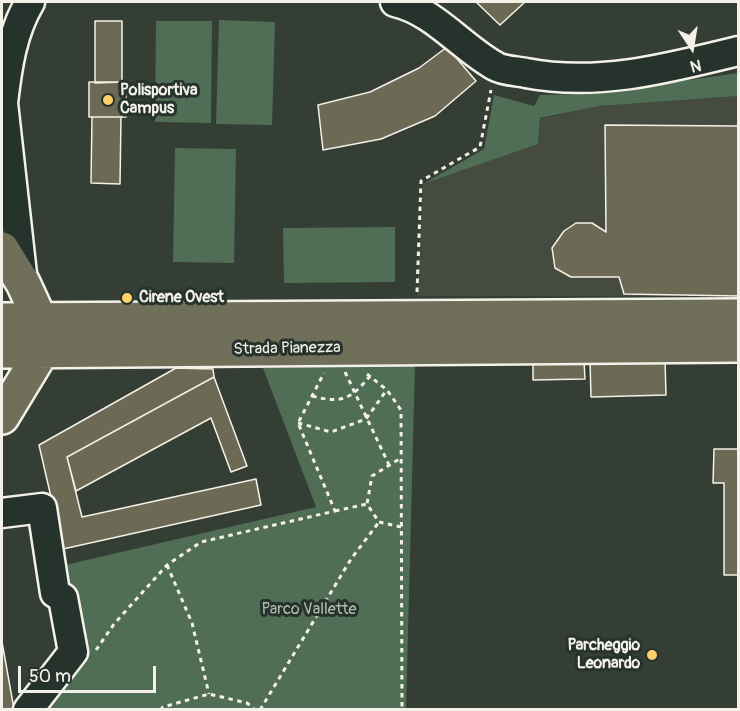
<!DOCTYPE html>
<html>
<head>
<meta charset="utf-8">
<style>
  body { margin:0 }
  #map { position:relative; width:740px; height:711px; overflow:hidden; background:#343e35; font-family:Pangolin,sans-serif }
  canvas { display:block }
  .frame { position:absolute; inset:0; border:3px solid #f4f1e8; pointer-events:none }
  .north { position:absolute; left:662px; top:18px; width:60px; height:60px; -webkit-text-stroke:4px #26332d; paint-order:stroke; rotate:168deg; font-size:16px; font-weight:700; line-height:24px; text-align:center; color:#f4f1e8 }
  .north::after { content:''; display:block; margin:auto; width:21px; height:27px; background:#f4f1e8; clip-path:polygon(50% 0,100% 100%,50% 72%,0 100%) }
  .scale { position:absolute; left:18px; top:666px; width:138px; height:27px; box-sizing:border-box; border:3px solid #f4f1e8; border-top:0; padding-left:8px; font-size:18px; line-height:21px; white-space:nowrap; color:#f4f1e8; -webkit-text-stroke:4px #26332d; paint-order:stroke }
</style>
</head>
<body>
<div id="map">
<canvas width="740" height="711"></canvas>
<div class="frame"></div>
<div class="north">N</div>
<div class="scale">50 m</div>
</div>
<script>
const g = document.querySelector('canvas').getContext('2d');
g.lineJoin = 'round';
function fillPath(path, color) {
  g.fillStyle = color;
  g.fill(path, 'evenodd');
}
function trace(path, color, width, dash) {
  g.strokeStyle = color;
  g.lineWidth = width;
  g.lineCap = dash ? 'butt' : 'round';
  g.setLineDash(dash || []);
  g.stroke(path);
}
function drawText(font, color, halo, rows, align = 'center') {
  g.font = font + ' Pangolin,sans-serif';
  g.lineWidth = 6;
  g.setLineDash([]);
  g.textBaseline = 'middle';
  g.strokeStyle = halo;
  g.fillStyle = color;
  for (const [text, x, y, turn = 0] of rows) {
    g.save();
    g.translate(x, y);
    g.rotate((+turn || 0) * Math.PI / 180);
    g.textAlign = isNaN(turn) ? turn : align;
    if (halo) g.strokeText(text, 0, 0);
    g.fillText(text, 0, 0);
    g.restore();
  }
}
fillPath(new Path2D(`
  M 738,96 L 738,296 L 417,296 L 423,184 L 538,144 L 540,119 L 599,106 Z`), '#454b3f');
fillPath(new Path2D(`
  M 219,20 L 275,22 L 272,125 L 216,124 Z
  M 156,21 L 212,21 L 211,123 L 155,122 Z
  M 738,73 L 738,96 L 599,106 L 540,118 L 538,144 L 423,184 L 484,149 L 494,95 L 534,106 L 540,95 L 591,94 Z
  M 175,148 L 236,149 L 234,263 L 173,262 Z
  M 395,227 L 395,282 L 284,283 L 283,228 Z
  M 415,364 L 406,709 L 36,710 L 78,655 L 65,565 L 316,507 L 263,368 Z`), '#506d55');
const building = new Path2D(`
  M 479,2 L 525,2 L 500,25 L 477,3 Z
  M 95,21 L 122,21 L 122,82 L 95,83 Z
  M 447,47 L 476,81 L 435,116 L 381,139 L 323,150 L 318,105 L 370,92 L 419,68 Z
  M 89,82 L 126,82 L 126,117 L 89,117 Z
  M 92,117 L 121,117 L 120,184 L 91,183 Z
  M 605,125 L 738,126 L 738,296 L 624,294 L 619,277 L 571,277 L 555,268 L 552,248 L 564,231 L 576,223 L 592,223 L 606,232 Z
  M 665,360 L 666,395 L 591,397 L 590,361 Z
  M 584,361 L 585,379 L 533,380 L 533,363 Z
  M 176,368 L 213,369 L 214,377 L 67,457 L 82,517 L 256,479 L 261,505 L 63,549 L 39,445 Z
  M 214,377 L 247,466 L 231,472 L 211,418 L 76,491 L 67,457 Z
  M 714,449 L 738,449 L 738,575 L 724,575 L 724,483 L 713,483 Z
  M 2,642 L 14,709 L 13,710 L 2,710 Z`);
fillPath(building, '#6c6a55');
trace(building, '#f4f1e8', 1.5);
const minor = new Path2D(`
  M 395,2 C 434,11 461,47 495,66 C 503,71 517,71 526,73 C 598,87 669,68 738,51
  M 23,283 L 3,103 C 7,68 12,32 30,2
  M 2,513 L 42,508 L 55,593 L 63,598 L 73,652 L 28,710`);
const major = new Path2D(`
  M 2,249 L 23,283 L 40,320
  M 2,320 L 738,316
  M 2,351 L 738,345
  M 2,417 L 42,351`);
trace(minor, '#f4f1e8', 33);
trace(major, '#f4f1e8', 38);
trace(new Path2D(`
  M 417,292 L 421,181 L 480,147 L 491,90
  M 345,372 L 390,467
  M 367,374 L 387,390 L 401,410 L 402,710
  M 312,396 C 342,404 351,399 370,376
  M 298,423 L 331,432 L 366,419 L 386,391
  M 335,511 L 367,504
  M 401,527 L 379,522 L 367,504 L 372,476 L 401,458
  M 167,565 L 192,623 L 209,694
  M 96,650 L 114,624 L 167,565 L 201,542 L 335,511 L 298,423 L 324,373
  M 160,710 L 163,707 L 209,694 L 247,703 L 255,710
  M 260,710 L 351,559 L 379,522`), '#f4f1e8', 3, [4.5, 4.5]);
trace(minor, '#26332d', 28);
trace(major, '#706f59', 33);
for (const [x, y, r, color] of [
  [108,100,6,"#ffd166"],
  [127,298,6,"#ffd166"],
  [652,655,6,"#ffd166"]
]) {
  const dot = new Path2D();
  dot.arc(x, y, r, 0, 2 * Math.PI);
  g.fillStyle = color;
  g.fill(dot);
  trace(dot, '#26332d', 2);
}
drawText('bold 16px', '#f4f1e8', '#26332d', [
  ["Polisportiva",120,91],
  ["Campus",120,109],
  ["Cirene Ovest",139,298],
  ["Parcheggio",640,646,"right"],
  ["Leonardo",640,664,"right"]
], 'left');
drawText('16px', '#f4f1e8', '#26332d', [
  ["Strada Pianezza",287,349,-1]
]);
drawText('16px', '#b2bcad', '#26332d', [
  ["Parco Vallette",309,610]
]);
</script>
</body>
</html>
